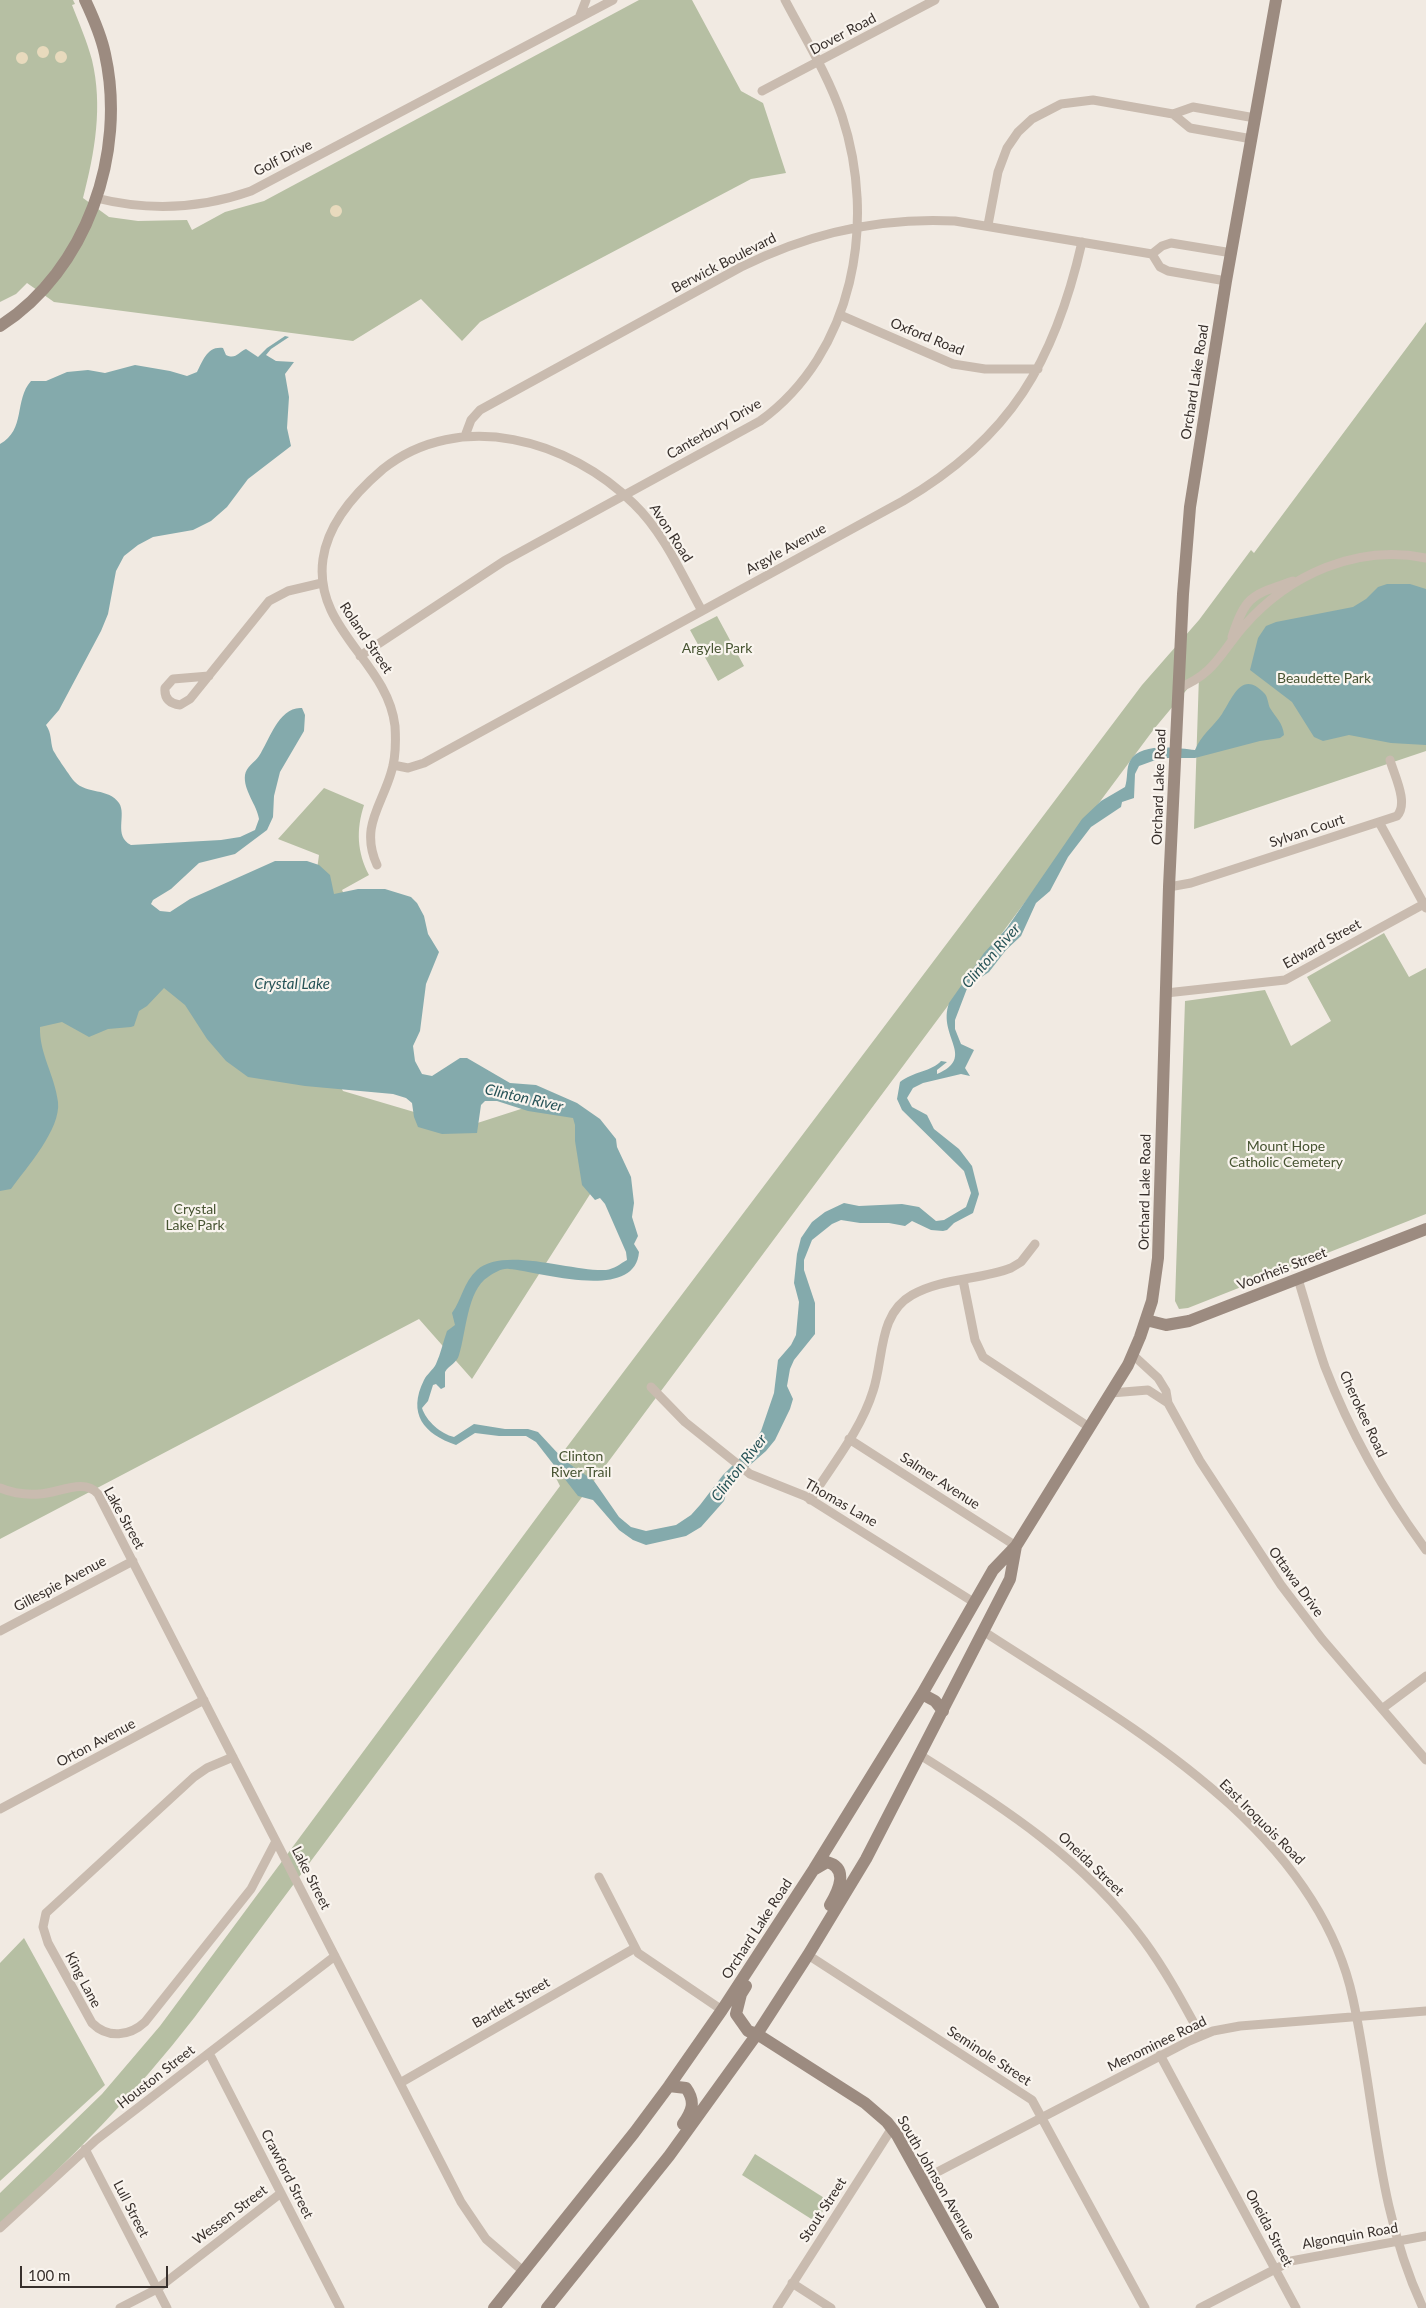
<!DOCTYPE html>
<html>
<head>
<meta charset="utf-8">
<style>
  body { margin:0 }
  #map { position:relative; width:1426px; height:2308px; overflow:hidden; background:#f1eae2; font-family:Lato,sans-serif }
  canvas { display:block }
  .scale { position:absolute; left:20px; top:2266px; width:148px; height:22px; box-sizing:border-box; border:2px solid #38302c; border-top:0; padding-left:6px; font-size:15px; line-height:18px; white-space:nowrap; color:#38302c; -webkit-text-stroke:4px #f9f4ee; paint-order:stroke }
</style>
</head>
<body>
<div id="map">
<canvas width="1426" height="2308"></canvas>
<div class="scale">100 m</div>
</div>
<script>
const g = document.querySelector('canvas').getContext('2d');
g.lineJoin = 'round';
function fillPath(path, color) {
  g.fillStyle = color;
  g.fill(path, 'evenodd');
}
function trace(path, color, width, dash) {
  g.strokeStyle = color;
  g.lineWidth = width;
  g.lineCap = dash ? 'butt' : 'round';
  g.setLineDash(dash || []);
  g.stroke(path);
}
function drawText(font, color, halo, rows, align = 'center') {
  g.font = font + ' Lato,sans-serif';
  g.lineWidth = 4.5;
  g.setLineDash([]);
  g.textBaseline = 'middle';
  g.strokeStyle = halo;
  g.fillStyle = color;
  for (const [text, x, y, turn = 0] of rows) {
    g.save();
    g.translate(x, y);
    g.rotate((+turn || 0) * Math.PI / 180);
    g.textAlign = isNaN(turn) ? turn : align;
    if (halo) g.strokeText(text, 0, 0);
    g.fillText(text, 0, 0);
    g.restore();
  }
}
fillPath(new Path2D(`
  M 0,0 L 73,0 L 75,4 L 72,5 C 79,23 87,41 92,60 C 103,106 95,152 83,198 L 109,217 L 138,221 L 187,220 L 192,230 L 225,212 L 264,201 L 639,0 L 692,0 L 741,91 L 763,103 L 786,173 L 751,179 L 480,322 L 462,341 L 421,299 L 353,341 L 54,302 L 27,283 L 16,294 L 0,302 Z
  M 1426,322 L 1426,751 L 1194,829 L 1199,675 L 1154,729 L 194,2018 C 136,2093 71,2160 0,2223 L 0,2193 L 102,2094 L 160,2026 L 560,1486 L 551,1468 L 1142,685 L 1199,620 L 1251,550 L 1254,553 Z
  M 717,616 L 744,666 L 718,681 L 690,630 Z
  M 324,788 L 364,805 C 356,830 357,852 369,875 L 342,890 L 379,967 L 300,1010 L 343,1091 L 465,1127 L 552,1099 L 617,1152 L 472,1379 L 419,1319 L 0,1539 L 0,1094 L 18,1016 L 312,906 L 319,855 L 278,839 Z
  M 1384,933 L 1409,977 L 1426,968 L 1426,1214 L 1188,1308 L 1179,1309 L 1175,1301 L 1185,1001 L 1265,990 L 1291,1046 L 1331,1021 L 1307,977 Z
  M 24,1938 L 105,2085 L 0,2181 L 0,1963 Z
  M 755,2154 L 829,2201 L 816,2222 L 742,2175 Z`), '#b6bfa3');
fillPath(new Path2D(`
  M37 52a6 6 0 1 1 12 0a6 6 0 1 1-12 0Z
  M55 57a6 6 0 1 1 12 0a6 6 0 1 1-12 0Z
  M16 58a6 6 0 1 1 12 0a6 6 0 1 1-12 0Z
  M330 211a6 6 0 1 1 12 0a6 6 0 1 1-12 0Z`), '#e8dabd');
fillPath(new Path2D(`
  M 285,336 L 289,337 L 271,349 L 266,355 L 276,361 L 294,362 L 285,374 L 289,397 L 287,428 L 291,446 L 248,479 L 227,507 L 211,521 L 193,530 L 153,537 L 138,545 L 124,556 L 116,571 L 108,614 L 101,631 L 59,710 L 46,725 C 52,734 50,740 53,750 C 55,754 71,778 75,782 C 86,794 109,788 119,803 C 127,815 113,836 131,845 L 221,840 L 240,837 L 255,830 L 259,819 C 257,805 243,790 245,775 C 246,767 255,762 259,756 C 269,741 279,706 302,708 L 305,715 L 304,731 L 280,772 L 274,796 L 273,817 L 267,830 L 235,854 L 199,863 L 171,889 L 153,900 L 151,904 L 160,911 L 170,912 L 190,899 L 275,861 L 307,861 L 319,865 L 330,875 L 334,894 L 358,889 L 385,889 L 411,897 L 417,903 L 424,916 L 428,934 L 439,952 L 426,984 L 420,1031 L 413,1046 L 415,1061 L 422,1074 L 432,1076 L 460,1058 L 467,1058 L 510,1083 L 536,1085 L 577,1103 L 600,1119 L 616,1139 L 617,1147 L 631,1177 L 634,1203 L 632,1217 L 638,1236 L 634,1244 L 639,1252 C 635,1303 537,1271 509,1269 C 502,1268 494,1273 488,1277 C 467,1290 466,1334 459,1355 C 457,1363 449,1365 445,1372 L 445,1387 L 441,1389 L 436,1384 L 433,1385 L 428,1401 L 422,1408 C 426,1421 441,1434 454,1437 L 474,1424 L 505,1429 L 528,1429 L 538,1432 L 564,1460 L 594,1481 L 619,1517 L 631,1527 L 646,1531 L 676,1525 L 691,1515 L 700,1505 L 723,1475 L 751,1447 L 761,1431 L 774,1393 L 778,1360 L 791,1345 L 796,1335 L 799,1302 L 794,1283 L 797,1254 L 801,1238 L 812,1222 L 825,1212 L 844,1203 L 859,1206 L 902,1204 L 919,1207 L 936,1221 L 944,1220 L 966,1207 L 971,1193 L 964,1171 L 902,1110 L 897,1099 L 900,1082 C 912,1072 933,1071 941,1061 L 947,1062 L 937,1070 L 937,1074 C 977,1057 937,1037 949,1003 L 984,953 L 1007,928 L 1082,819 L 1101,801 L 1125,787 C 1128,779 1126,768 1130,761 C 1140,742 1177,748 1195,750 C 1201,735 1213,727 1222,714 C 1233,697 1242,669 1265,694 C 1268,698 1268,704 1270,708 C 1276,718 1283,723 1284,735 L 1280,738 L 1260,741 L 1195,758 L 1161,758 L 1139,766 L 1135,774 L 1134,798 L 1122,802 L 1121,807 L 1091,827 L 1068,857 L 1050,891 L 1036,903 L 1021,936 L 1006,950 L 989,972 L 968,986 L 955,1020 L 955,1029 L 961,1044 L 974,1050 L 965,1068 L 970,1076 L 961,1074 L 923,1083 L 913,1088 L 907,1098 L 912,1107 L 927,1115 L 934,1129 L 959,1149 L 972,1166 L 979,1194 L 973,1213 L 954,1223 L 947,1230 L 943,1231 L 931,1230 L 912,1221 L 905,1226 L 889,1223 L 860,1223 L 841,1220 L 832,1224 L 812,1240 L 804,1260 L 804,1270 L 815,1303 L 815,1334 L 794,1360 L 790,1369 L 787,1386 L 793,1399 L 790,1409 L 775,1440 L 766,1451 L 750,1465 L 727,1491 L 724,1501 L 701,1527 L 686,1536 L 646,1545 L 633,1540 L 619,1530 L 593,1500 L 578,1496 L 536,1442 L 526,1436 L 499,1436 L 475,1433 L 456,1445 C 424,1434 407,1414 424,1380 C 427,1374 433,1370 436,1364 C 441,1353 443,1342 447,1331 L 455,1325 L 452,1313 C 462,1299 463,1283 477,1270 C 503,1246 573,1272 606,1270 C 614,1269 620,1264 627,1260 L 626,1252 L 605,1204 L 600,1198 L 595,1200 L 582,1185 L 575,1141 L 575,1125 L 573,1118 L 528,1111 L 497,1101 L 485,1101 L 481,1105 L 477,1133 L 442,1134 L 418,1127 L 414,1117 L 412,1103 L 406,1098 L 393,1094 L 305,1086 L 248,1077 L 226,1061 L 207,1039 L 185,1005 L 164,988 L 147,1006 L 139,1011 L 134,1026 L 131,1027 L 108,1029 L 89,1037 L 62,1022 L 40,1027 C 39,1053 55,1076 58,1102 C 61,1129 27,1167 11,1189 L 0,1191 L 0,444 C 26,430 14,400 31,381 L 46,381 L 67,372 L 88,370 L 105,373 L 135,365 L 170,371 L 187,376 L 197,372 C 203,361 207,346 223,348 L 226,355 C 236,360 238,352 246,349 L 258,357 L 267,348 Z
  M 1387,584 L 1410,584 L 1426,589 L 1426,745 L 1391,743 L 1349,735 L 1323,741 L 1314,737 L 1292,702 L 1250,670 L 1258,638 L 1266,626 L 1276,622 L 1353,607 L 1366,599 L 1378,587 Z`), '#84aaac');
trace(new Path2D(`
  M 579,18 L 586,0
  M 762,91 L 935,0
  M 1173,114 L 1193,107 L 1255,118
  M 96,198 C 148,211 200,209 251,191 L 613,0
  M 988,225 L 998,172 L 1007,148 L 1018,132 L 1032,119 L 1061,104 L 1093,100 L 1173,114 L 1190,128 L 1252,139
  M 1152,254 L 1162,246 L 1171,243 L 1232,253
  M 1152,254 L 1160,267 L 1168,271 L 1226,281
  M 840,315 L 953,364 L 985,369 L 1038,369
  M 465,436 L 471,420 L 480,410 L 741,267 C 809,233 879,217 955,221 L 1152,254
  M 1232,637 C 1246,594 1253,595 1293,581
  M 360,656 L 504,561 L 760,421 C 854,353 877,222 842,116 C 828,75 805,38 785,0
  M 209,676 L 173,679 L 165,688 C 164,699 170,704 180,705 L 190,699 L 269,601 L 288,591 L 322,583
  M 1179,688 C 1215,673 1219,655 1243,627 C 1289,574 1357,544 1426,558
  M 393,765 L 408,768 L 424,763 L 903,501 C 1011,438 1055,361 1082,242
  M 1379,822 L 1426,908
  M 377,865 C 360,827 381,807 391,773 C 396,758 396,742 395,726 C 388,662 313,629 323,559 C 328,523 356,492 383,469 C 460,408 570,440 634,504 C 664,533 682,575 702,611
  M 1169,887 L 1191,883 L 1397,816 C 1409,803 1394,775 1390,760
  M 1166,993 L 1285,980 L 1424,904
  M 1298,1279 C 1307,1308 1315,1338 1325,1367 C 1350,1432 1385,1494 1426,1550
  M 963,1280 L 975,1340 L 983,1357 L 1089,1427
  M 1133,1355 L 1158,1378 L 1166,1391 L 1168,1403 L 1200,1461 L 1281,1585 L 1322,1639 L 1426,1760
  M 651,1387 L 685,1422 L 750,1474 L 805,1496 L 975,1603
  M 1111,1393 L 1148,1390 L 1168,1403
  M 849,1439 L 1016,1546
  M 0,1488 C 12,1493 26,1495 39,1494 C 57,1494 84,1477 98,1494 L 461,2202 L 486,2239 L 523,2271
  M 810,1500 C 832,1465 861,1430 873,1391 C 884,1358 878,1314 912,1295 C 941,1278 980,1280 1011,1268 L 1021,1262 L 1035,1244
  M 0,1631 L 133,1561
  M 983,1631 C 1121,1721 1316,1825 1353,1999 C 1376,2105 1376,2208 1423,2308
  M 1383,1708 L 1426,1676
  M 920,1755 C 1003,1807 1085,1860 1144,1941 C 1166,1971 1183,2003 1201,2036
  M 233,1757 L 207,1768 L 194,1777 L 46,1913 L 43,1927 L 48,1943 L 92,2023 C 108,2039 130,2036 145,2022 L 251,1889 L 276,1841
  M 0,1809 L 204,1700
  M 599,1877 L 638,1953 L 722,2010
  M 808,1955 L 1032,2100 L 1145,2308
  M 209,2053 L 340,2308
  M 1160,2055 L 1296,2308
  M 400,2083 L 635,1948
  M 85,2149 L 167,2308
  M 922,2180 L 1189,2041 L 1213,2031 L 1240,2026 L 1426,2011
  M 0,2228 L 96,2140 L 335,1956
  M 792,2283 L 831,2308
  M 120,2308 L 157,2289 L 281,2193
  M 777,2308 L 892,2128
  M 1200,2308 L 1291,2261 L 1426,2236`), '#c9bbaf', 9);
trace(new Path2D(`
  M 0,326 C 87,270 127,153 105,54 C 101,35 93,17 85,0
  M 1146,1320 L 1166,1325 L 1189,1321 L 1426,1229
  M 922,1694 L 935,1701 L 943,1711
  M 815,1869 L 827,1862 C 849,1868 839,1890 830,1905
  M 746,1986 L 741,1994 L 736,2014 L 748,2031 L 757,2034 L 865,2103 L 887,2122 L 897,2135 L 993,2308
  M 669,2086 L 686,2088 C 696,2102 692,2111 683,2124
  M 494,2308 L 634,2133 L 669,2086 L 722,2010 L 814,1869 L 922,1694 L 993,1570 L 1016,1546 L 1128,1365 L 1140,1337 L 1152,1301 L 1158,1258 L 1169,887 L 1183,594 L 1190,507 L 1226,281 L 1276,0
  M 547,2308 L 669,2156 L 757,2034 L 808,1955 L 866,1859 L 1010,1579 L 1016,1546`), '#9c8b80', 12);
drawText('14px', '#38302c', '#f9f4ee', [
  ["Dover Road",843,34,-28],
  ["Golf Drive",283,158,-27],
  ["Berwick Boulevard",724,263,-27],
  ["Oxford Road",927,337,22],
  ["Orchard Lake Road",1195,382,-81],
  ["Canterbury Drive",714,429,-30],
  ["Avon Road",671,533,57],
  ["Argyle Avenue",786,549,-29],
  ["Roland Street",366,638,56],
  ["Orchard Lake Road",1159,787,-88],
  ["Sylvan Court",1307,831,-18],
  ["Edward Street",1322,944,-29],
  ["Orchard Lake Road",1145,1192,-89],
  ["Voorheis Street",1282,1269,-21],
  ["Cherokee Road",1363,1414,65],
  ["Salmer Avenue",940,1481,33],
  ["Thomas Lane",841,1503,30],
  ["Lake Street",124,1518,61],
  ["Ottawa Drive",1296,1582,54],
  ["Gillespie Avenue",60,1584,-28],
  ["Orton Avenue",96,1743,-28],
  ["East Iroquois Road",1262,1822,45],
  ["Oneida Street",1091,1864,44],
  ["Lake Street",311,1878,63],
  ["Orchard Lake Road",757,1929,-57],
  ["King Lane",83,1980,62],
  ["Bartlett Street",511,2003,-30],
  ["Menominee Road",1157,2044,-26],
  ["Seminole Street",989,2056,33],
  ["Houston Street",156,2077,-38],
  ["Crawford Street",287,2174,63],
  ["South Johnson Avenue",936,2178,60],
  ["Lull Street",131,2209,63],
  ["Stout Street",823,2210,-57],
  ["Wessen Street",230,2215,-37],
  ["Oneida Street",1269,2228,62],
  ["Algonquin Road",1350,2236,-10]
]);
drawText('14px', '#475432', '#f9f4ee', [
  ["Argyle Park",717,648],
  ["Beaudette Park",1324,678],
  ["Mount Hope",1286,1146],
  ["Catholic Cemetery",1286,1162],
  ["Crystal",195,1209],
  ["Lake Park",195,1225],
  ["Clinton",581,1456],
  ["River Trail",581,1472]
]);
drawText('italic 15px', '#265256', '#f9f4ee', [
  ["Clinton River",991,956,-49],
  ["Crystal Lake",292,984],
  ["Clinton River",524,1098,13],
  ["Clinton River",739,1468,-52]
]);
</script>
</body>
</html>
